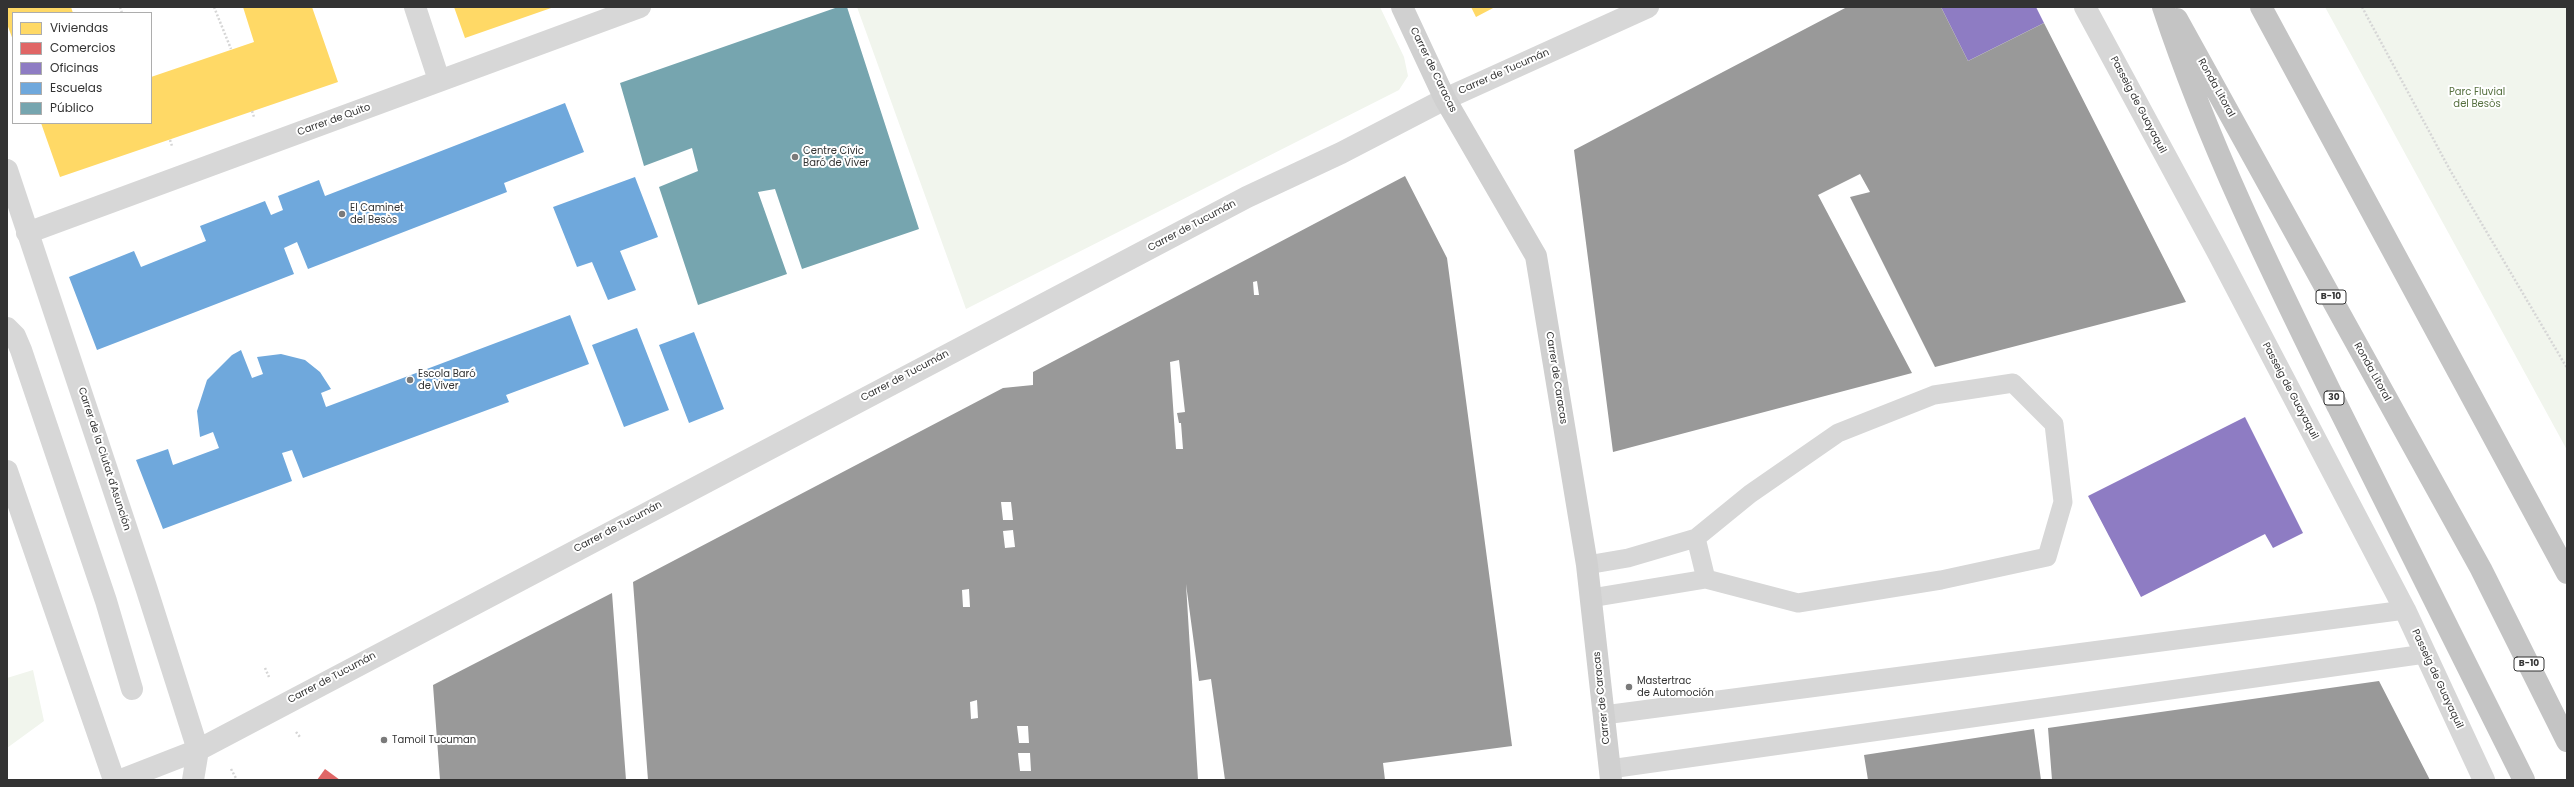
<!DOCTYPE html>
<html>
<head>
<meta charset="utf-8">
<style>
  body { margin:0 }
  #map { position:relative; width:2574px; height:787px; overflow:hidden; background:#fff; font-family:Poppins,sans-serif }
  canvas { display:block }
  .frame { position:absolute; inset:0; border:8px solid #333; pointer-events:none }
  .legend { position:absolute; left:12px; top:12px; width:140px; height:112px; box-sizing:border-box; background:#fff; border:1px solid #adadad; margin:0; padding:5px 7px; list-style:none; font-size:12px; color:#333 }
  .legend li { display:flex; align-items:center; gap:8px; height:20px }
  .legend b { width:20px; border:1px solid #adadad }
</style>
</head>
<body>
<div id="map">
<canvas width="2574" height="787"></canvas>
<div class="frame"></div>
<ul class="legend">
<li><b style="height:11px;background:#ffd966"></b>Viviendas</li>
<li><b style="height:11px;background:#e06666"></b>Comercios</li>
<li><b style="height:11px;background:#8e7cc3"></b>Oficinas</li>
<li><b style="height:11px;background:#6fa8dc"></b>Escuelas</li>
<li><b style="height:11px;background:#76a5af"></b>Público</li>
</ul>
</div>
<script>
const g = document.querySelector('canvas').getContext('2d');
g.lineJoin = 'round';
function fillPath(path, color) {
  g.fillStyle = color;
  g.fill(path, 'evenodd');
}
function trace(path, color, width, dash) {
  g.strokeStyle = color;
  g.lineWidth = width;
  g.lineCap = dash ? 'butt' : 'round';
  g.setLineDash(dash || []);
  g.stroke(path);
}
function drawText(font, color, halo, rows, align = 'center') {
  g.font = font + ' Poppins,sans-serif';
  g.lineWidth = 4;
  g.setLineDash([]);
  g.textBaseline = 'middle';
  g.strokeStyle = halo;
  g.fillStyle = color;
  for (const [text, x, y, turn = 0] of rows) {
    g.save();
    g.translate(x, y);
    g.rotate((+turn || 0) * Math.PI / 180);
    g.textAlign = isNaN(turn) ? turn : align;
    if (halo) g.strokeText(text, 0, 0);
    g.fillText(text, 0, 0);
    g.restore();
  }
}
fillPath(new Path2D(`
  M 857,7 L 1380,7 L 1404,57 L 1408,76 L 1399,90 L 966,309 Z
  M 2325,7 L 2566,7 L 2567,9 L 2567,450 Z
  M 33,670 L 44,721 L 7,748 L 7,678 Z`), '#f1f5ed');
fillPath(new Path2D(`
  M 7,7 L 71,7 L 73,13 L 13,13 L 13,40 L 7,24 Z
  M 243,7 L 312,7 L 338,82 L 60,177 L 41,123 L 151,123 L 151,77 L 254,42 Z
  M 454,7 L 554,7 L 465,38 Z
  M 1471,7 L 1495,7 L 1476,17 Z`), '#ffd966');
fillPath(new Path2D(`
  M 325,769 L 340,780 L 317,780 Z`), '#e06666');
fillPath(new Path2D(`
  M 1941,7 L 2036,7 L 2044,23 L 1968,61 Z
  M 2245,417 L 2303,533 L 2273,548 L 2265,534 L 2141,597 L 2088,496 Z`), '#8e7cc3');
fillPath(new Path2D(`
  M 565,103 L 584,152 L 504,183 L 507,192 L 308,269 L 297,242 L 284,248 L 294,274 L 97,350 L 69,277 L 134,251 L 141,267 L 206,241 L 200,226 L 265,201 L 271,215 L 283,210 L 278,196 L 319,180 L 325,196 Z
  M 635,177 L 658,237 L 620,251 L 636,290 L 608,300 L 592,262 L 577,267 L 553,207 Z
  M 570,315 L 589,364 L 506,395 L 509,402 L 303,478 L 292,450 L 282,453 L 292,481 L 163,529 L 136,460 L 168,449 L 173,465 L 219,448 L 213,432 L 200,437 L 197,411 L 207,380 L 232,355 L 241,350 L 252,378 L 263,374 L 257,357 L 281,354 L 305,360 L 320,372 L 331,389 L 321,393 L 326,407 Z
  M 637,328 L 669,410 L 624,427 L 592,345 Z
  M 694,332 L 724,409 L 689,423 L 659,345 Z`), '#6fa8dc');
fillPath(new Path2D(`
  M 838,7 L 847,7 L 919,229 L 802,269 L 775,189 L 758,192 L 787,274 L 698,305 L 659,187 L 698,171 L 692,148 L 644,166 L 620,83 Z`), '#76a5af');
fillPath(new Path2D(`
  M 1847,7 L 1941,7 L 1968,61 L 2044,23 L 2186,302 L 1935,367 L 1850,197 L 1870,192 L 1860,174 L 1818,195 L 1912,373 L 1613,452 L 1574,150 Z
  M 1405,176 L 1447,258 L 1512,746 L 1383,763 L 1385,780 L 1225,780 L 1211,679 L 1199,681 L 1186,584 L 1198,780 L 648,780 L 633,582 L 1003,388 L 1033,385 L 1033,372 ZM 1257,281 L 1259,295 L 1254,295 L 1253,282 ZM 1179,360 L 1185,412 L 1177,413 L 1179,423 L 1181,423 L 1183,449 L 1176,449 L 1170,362 ZM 1001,502 L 1011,502 L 1013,520 L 1003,520 ZM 1013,530 L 1015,547 L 1005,548 L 1003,531 ZM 969,589 L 970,607 L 963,607 L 962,590 ZM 977,700 L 978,718 L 971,719 L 970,702 ZM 1017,726 L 1028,726 L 1029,743 L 1019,743 ZM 1018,753 L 1030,753 L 1031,771 L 1020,771 Z
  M 612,593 L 626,780 L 440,780 L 433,685 Z
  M 2379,681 L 2430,780 L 2052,780 L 2048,728 Z
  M 2034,729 L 2041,780 L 1868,780 L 1864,755 Z`), '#999');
trace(new Path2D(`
  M 120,7 L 122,13
  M 214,7 L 231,49
  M 2362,7 L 2450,170 L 2567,368
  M 252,111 L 254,117
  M 170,140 L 172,146
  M 265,668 L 269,677
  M 296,732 L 300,737
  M 231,769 L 237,780`), '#d6d6d6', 2.5, [2, 2]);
trace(new Path2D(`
  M 1696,538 L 1706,579
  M 1587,565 L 1628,558 L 1696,538 L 1750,494 L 1838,433 L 1934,395 L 2013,383 L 2054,424 L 2063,502 L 2047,557 L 1941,580 L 1798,603 L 1706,579 L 1591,598
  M 1604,715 L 2405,610
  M 1610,769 L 2425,654`), '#d7d7d7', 19);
trace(new Path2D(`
  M 415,7 L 439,80
  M 2085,7 L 2217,251 L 2405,610 L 2484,780
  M 7,170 L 146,587 L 198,750 L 193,780
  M 27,233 L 640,7
  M 7,328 L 15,336 L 21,350 L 106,601 L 132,689
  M 7,471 L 114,780
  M 121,780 L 198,750 L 1247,197 L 1341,153 L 1445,99 L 1648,7`), '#d7d7d7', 22);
trace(new Path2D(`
  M 1402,7 L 1445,99 L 1536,256 L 1587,565 L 1611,780`), '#d0d0d0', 22);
trace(new Path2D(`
  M 2163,7 C 2209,146 2274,277 2338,407 C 2400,532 2462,656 2524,780
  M 2261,7 L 2567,573
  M 2177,19 L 2481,569 L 2567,741`), '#c4c4c4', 22);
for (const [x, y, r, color] of [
  [795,157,4,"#7a7a7a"],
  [342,214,4,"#7a7a7a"],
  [410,380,4,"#7a7a7a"],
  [1629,687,4,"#7a7a7a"],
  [384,740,4,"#7a7a7a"]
]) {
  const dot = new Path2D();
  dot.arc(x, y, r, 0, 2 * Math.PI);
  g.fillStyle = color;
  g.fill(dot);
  trace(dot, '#fff', 1.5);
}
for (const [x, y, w] of [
  [2331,297,30],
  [2334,398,20],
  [2529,664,30]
]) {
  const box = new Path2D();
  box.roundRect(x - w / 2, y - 7, w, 14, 3);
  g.fillStyle = '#fff';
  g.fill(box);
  trace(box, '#333', 1);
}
drawText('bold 9px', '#333', null, [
  ["B-10",2331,297],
  ["30",2334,398],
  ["B-10",2529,664]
]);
drawText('10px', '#333', '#fff', [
  ["Carrer de Caracas",1433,70,64],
  ["Carrer de Tucumán",1504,72,-24],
  ["Ronda Litoral",2216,88,61],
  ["Passeig de Guayaquil",2138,105,62],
  ["Carrer de Quito",334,120,-20],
  ["Carrer de Tucumán",1192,226,-28],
  ["Ronda Litoral",2372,372,61],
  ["Carrer de Tucumán",905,376,-28],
  ["Carrer de Caracas",1556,378,81],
  ["Passeig de Guayaquil",2290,391,62],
  ["Carrer de la Ciutat d'Asunción",104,459,72],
  ["Carrer de Tucumán",618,527,-28],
  ["Carrer de Tucumán",332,678,-28],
  ["Passeig de Guayaquil",2437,679,65],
  ["Carrer de Caracas",1602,698,-96]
]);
drawText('10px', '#56703f', '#fff', [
  ["Parc Fluvial",2477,92],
  ["del Besòs",2477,104]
]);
drawText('10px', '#333', '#fff', [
  ["Centre Cívic",803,151],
  ["Baró de Viver",803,163],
  ["El Caminet",350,208],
  ["del Besòs",350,220],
  ["Escola Baró",418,374],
  ["de Viver",418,386],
  ["Mastertrac",1637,681],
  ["de Automoción",1637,693],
  ["Tamoil Tucuman",392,740]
], 'left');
</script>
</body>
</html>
